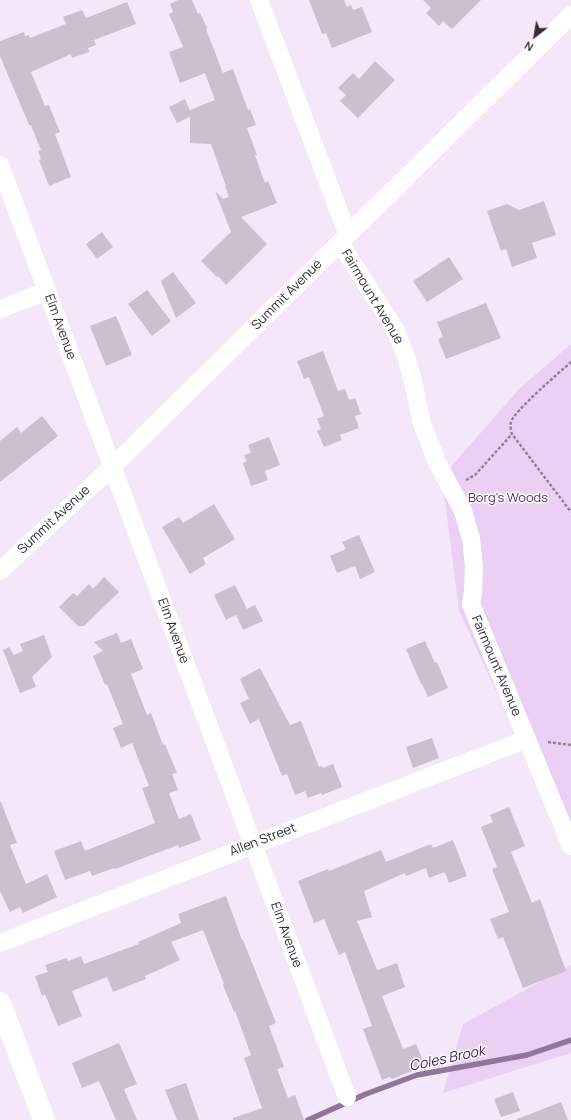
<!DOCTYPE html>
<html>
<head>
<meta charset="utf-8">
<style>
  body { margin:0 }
  #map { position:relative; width:571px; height:1120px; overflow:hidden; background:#f4e7f9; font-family:Manrope,sans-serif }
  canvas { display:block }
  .north { position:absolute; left:515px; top:16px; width:40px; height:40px; -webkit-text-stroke:3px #fff; paint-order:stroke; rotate:211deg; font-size:11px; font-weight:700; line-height:16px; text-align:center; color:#332e35 }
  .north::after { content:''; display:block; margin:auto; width:14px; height:18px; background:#332e35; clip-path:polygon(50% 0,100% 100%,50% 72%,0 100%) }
</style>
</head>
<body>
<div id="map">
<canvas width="571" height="1120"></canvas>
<div class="north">N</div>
</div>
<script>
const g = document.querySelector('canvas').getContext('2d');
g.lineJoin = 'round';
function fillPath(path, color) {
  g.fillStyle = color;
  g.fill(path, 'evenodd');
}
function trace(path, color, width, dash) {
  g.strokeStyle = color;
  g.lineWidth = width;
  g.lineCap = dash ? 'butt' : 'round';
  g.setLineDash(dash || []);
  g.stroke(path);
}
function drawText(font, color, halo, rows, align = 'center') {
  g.font = font + ' Manrope,sans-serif';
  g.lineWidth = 3;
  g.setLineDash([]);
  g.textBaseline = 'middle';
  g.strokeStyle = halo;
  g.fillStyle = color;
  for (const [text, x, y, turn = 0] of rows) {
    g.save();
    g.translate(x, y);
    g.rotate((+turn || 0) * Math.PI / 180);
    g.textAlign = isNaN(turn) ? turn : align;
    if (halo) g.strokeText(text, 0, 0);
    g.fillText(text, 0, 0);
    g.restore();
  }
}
fillPath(new Path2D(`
  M 571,344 L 571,853 L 459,611 L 442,477 L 519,389 Z
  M 571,965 L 571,1053 L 443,1093 L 463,1024 Z`), '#ead1f3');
trace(new Path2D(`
  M 308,1120 L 366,1094 L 417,1075 L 527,1055 L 571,1040`), '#90779a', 5.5);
fillPath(new Path2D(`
  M 178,0 L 192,0 L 198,14 L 200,13 L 207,28 L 206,29 L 223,73 L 233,69 L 248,110 L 250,109 L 256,125 L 247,128 L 257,155 L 255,155 L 265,183 L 268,181 L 277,203 L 241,217 L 267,244 L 226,285 L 218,276 L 217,277 L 201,261 L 231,232 L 215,191 L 223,199 L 229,197 L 225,186 L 226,186 L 211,144 L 190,143 L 190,117 L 177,123 L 169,107 L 185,99 L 190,111 L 190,110 L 215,100 L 205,73 L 180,83 L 169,52 L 183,47 L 169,14 L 173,12 L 170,4 Z
  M 309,0 L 344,0 L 347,7 L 351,5 L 353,10 L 362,7 L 372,32 L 332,48 L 326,33 L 322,34 Z
  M 423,0 L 481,0 L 452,29 L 443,21 L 439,26 L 426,13 L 431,8 Z
  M 127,2 L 136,24 L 94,40 L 96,45 L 88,48 L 89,52 L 72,58 L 71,54 L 31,72 L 45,106 L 49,105 L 60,132 L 55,134 L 71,177 L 49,186 L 39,160 L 41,159 L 38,151 L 41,150 L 31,125 L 29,125 L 0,56 L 0,41 L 24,32 L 25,36 L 29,35 L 30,38 L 66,24 L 63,17 L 82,10 L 86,18 Z
  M 375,61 L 395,80 L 358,118 L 340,101 L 346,95 L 338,88 L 353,73 L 359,79 Z
  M 544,201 L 556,235 L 532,243 L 537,258 L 512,267 L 506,249 L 501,251 L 487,211 L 507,204 L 519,210 Z
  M 102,232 L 113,247 L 97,259 L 86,244 Z
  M 449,257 L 463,279 L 427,302 L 413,281 Z
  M 173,272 L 196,303 L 176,318 L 161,281 Z
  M 147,290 L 171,321 L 152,336 L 128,304 Z
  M 486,303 L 501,338 L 446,359 L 438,339 L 443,337 L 437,322 Z
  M 116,316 L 132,355 L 106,366 L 90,326 Z
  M 323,351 L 338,391 L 345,389 L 349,400 L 355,398 L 361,414 L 355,416 L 359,428 L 340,435 L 342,440 L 324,447 L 317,431 L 321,429 L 317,419 L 324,416 L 309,377 L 304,379 L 297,361 Z
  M 42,416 L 58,436 L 0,482 L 0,441 L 17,427 L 21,433 Z
  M 269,437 L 280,465 L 265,471 L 268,480 L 251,486 L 243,463 L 247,461 L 244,455 L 251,453 L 248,445 Z
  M 214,504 L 235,539 L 203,558 L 206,564 L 190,574 L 162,527 L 179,517 L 183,523 Z
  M 359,535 L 375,572 L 360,579 L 355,566 L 337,573 L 330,556 L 346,549 L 342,542 Z
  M 104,577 L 119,592 L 84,626 L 78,626 L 59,607 L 73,593 L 77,596 L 89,584 L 93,589 Z
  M 235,585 L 247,609 L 255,605 L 263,621 L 243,630 L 236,615 L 226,620 L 214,595 Z
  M 117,633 L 121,643 L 131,639 L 143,669 L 131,674 L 147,715 L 151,713 L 163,745 L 165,744 L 177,773 L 172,774 L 178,790 L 169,793 L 179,819 L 191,814 L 201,840 L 179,848 L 178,845 L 115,869 L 114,868 L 92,876 L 90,871 L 65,880 L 54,851 L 81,841 L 85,851 L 155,823 L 142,788 L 149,786 L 132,743 L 121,748 L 113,728 L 123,724 L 107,684 L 105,685 L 93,656 L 103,651 L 94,642 Z
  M 44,635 L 52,657 L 32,677 L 36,687 L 20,693 L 3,650 L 9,647 L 14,655 L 23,651 L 20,644 Z
  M 425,641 L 435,663 L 437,662 L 448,688 L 428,697 L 422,684 L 421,684 L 406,649 Z
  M 260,668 L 290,725 L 301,721 L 319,767 L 322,766 L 323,768 L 333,764 L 342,787 L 322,795 L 321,793 L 308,798 L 305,791 L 295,795 L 287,774 L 282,776 L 259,719 L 250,724 L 240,703 L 249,699 L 240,679 Z
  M 432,738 L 439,758 L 413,768 L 406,747 Z
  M 0,802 L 1,802 L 17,843 L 10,845 L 26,884 L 47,874 L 57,897 L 23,913 L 20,907 L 10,912 L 0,891 Z
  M 509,807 L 525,846 L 511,852 L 532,903 L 540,899 L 566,971 L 523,988 L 503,937 L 498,939 L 490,919 L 509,912 L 492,869 L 497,867 L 481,827 L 493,822 L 490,815 Z
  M 453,840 L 467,876 L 449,883 L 445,872 L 429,878 L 426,868 L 406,876 L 405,873 L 364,891 L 372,917 L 357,921 L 377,970 L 397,963 L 405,987 L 382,996 L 403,1049 L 416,1044 L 425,1066 L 392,1079 L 390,1077 L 382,1080 L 363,1029 L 372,1026 L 345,952 L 339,955 L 324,919 L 314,923 L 298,881 L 328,869 L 329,871 L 381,850 L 386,862 L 431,844 L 433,848 Z
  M 226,896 L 242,940 L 243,940 L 276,1023 L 269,1026 L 284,1067 L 277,1069 L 288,1098 L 295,1095 L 304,1120 L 233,1120 L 233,1118 L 262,1108 L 244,1058 L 251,1055 L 235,1011 L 234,1012 L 223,985 L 224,984 L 203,930 L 171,942 L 180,960 L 145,976 L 146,979 L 113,992 L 107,977 L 72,991 L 82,1016 L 58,1026 L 45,994 L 42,996 L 35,976 L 48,972 L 45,965 L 67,958 L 68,961 L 81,956 L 84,964 L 139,944 L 138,942 L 181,923 L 178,914 Z
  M 119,1043 L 137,1084 L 124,1089 L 137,1120 L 116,1120 L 99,1081 L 82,1088 L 72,1063 Z
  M 186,1083 L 199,1120 L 177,1120 L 165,1090 Z
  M 513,1092 L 520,1111 L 501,1117 L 494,1099 Z
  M 561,1102 L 568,1120 L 517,1120 L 517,1119 Z`), '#cbbfd0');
trace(new Path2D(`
  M 571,362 C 560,372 514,411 511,422 C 510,426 511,431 512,434 L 571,512
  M 466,480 L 475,475 L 512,434
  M 548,742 L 571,745`), '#8b828e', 2.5, [3, 2]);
trace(new Path2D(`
  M 259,0 L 348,235
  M 0,165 L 347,1097
  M 340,243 L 395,329 L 407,359 L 415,390 L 422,424 L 437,462 L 463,511 L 471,539 L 474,566 L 473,592 L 471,604 L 571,846
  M 0,309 L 47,291
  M 0,571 L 112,467 L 571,15
  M 0,943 L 527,739`), '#fff', 18);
trace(new Path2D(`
  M 0,1003 L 44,1120`), '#fff', 22);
drawText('13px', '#332e35', '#fff', [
  ["Summit Avenue",287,295,-45],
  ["Fairmount Avenue",372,297,59],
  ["Elm Avenue",60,327,70],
  ["Summit Avenue",54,520,-43],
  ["Elm Avenue",173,631,70],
  ["Fairmount Avenue",496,666,67],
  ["Allen Street",263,840,-21],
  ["Elm Avenue",286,935,70]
]);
drawText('13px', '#5b2f6a', '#fff', [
  ["Borg's Woods",508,498]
]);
drawText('italic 14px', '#4b205a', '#fff', [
  ["Coles Brook",447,1059,-12]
]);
</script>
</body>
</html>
